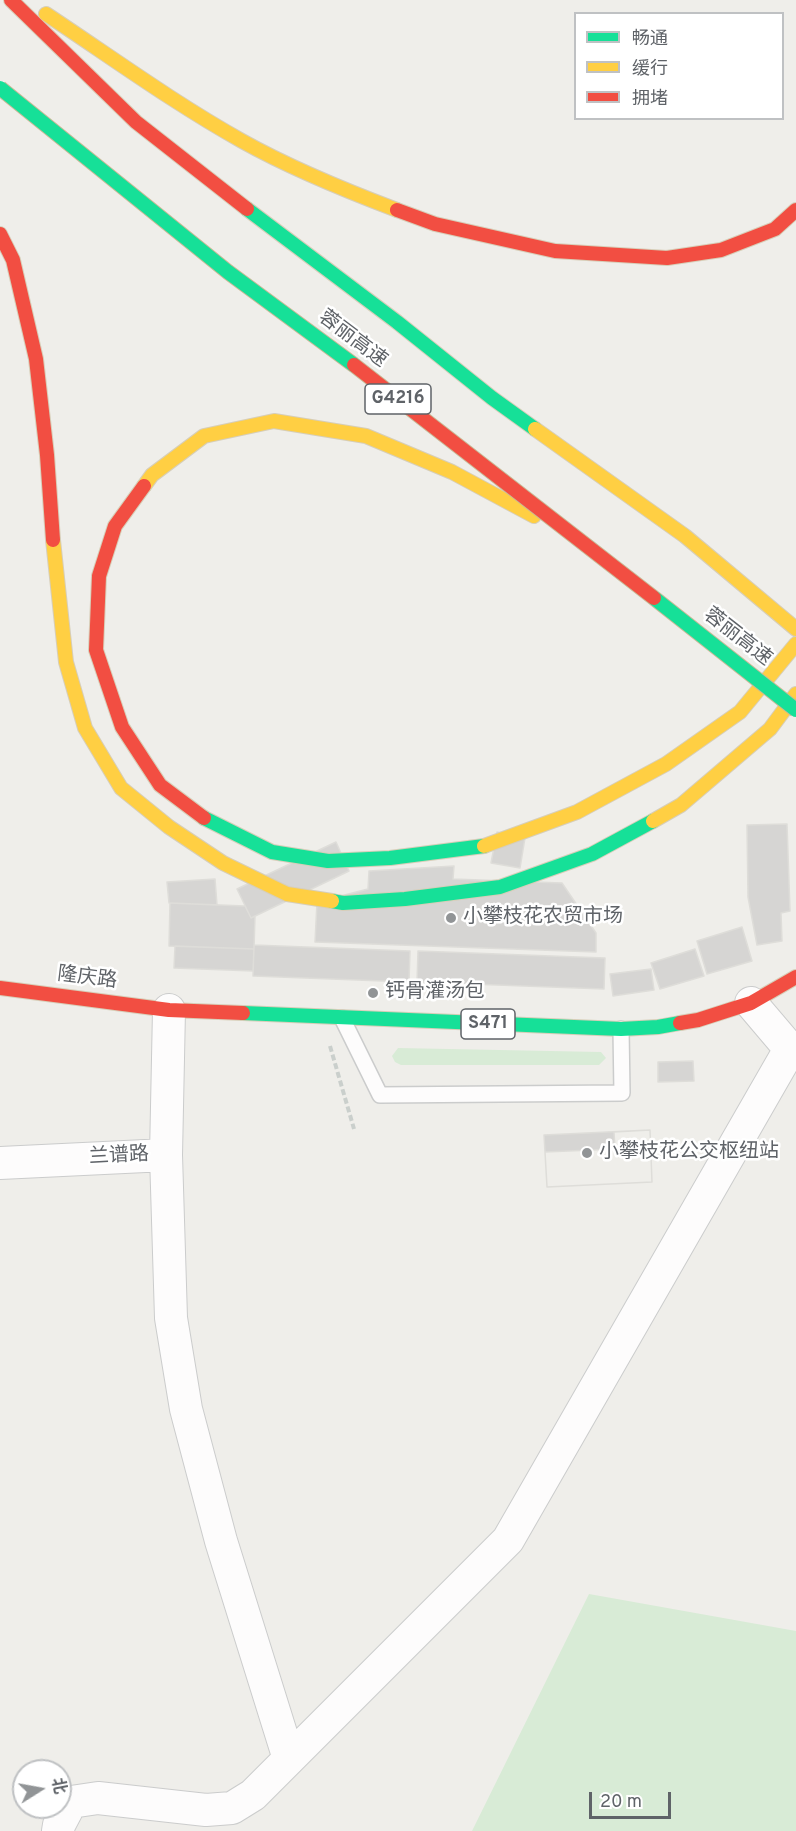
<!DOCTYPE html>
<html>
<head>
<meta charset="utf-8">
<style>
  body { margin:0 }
  #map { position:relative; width:796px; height:1831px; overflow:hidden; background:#efeeea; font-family:Overpass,"Noto Sans SC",sans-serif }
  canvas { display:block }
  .legend { position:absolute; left:574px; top:12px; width:210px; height:108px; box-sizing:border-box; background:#fff; border:2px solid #bfc1c3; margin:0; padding:8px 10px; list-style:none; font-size:18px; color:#5f6368 }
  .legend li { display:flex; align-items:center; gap:12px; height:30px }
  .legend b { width:30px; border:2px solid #bfc1c3 }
  .north { position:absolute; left:12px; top:1759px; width:60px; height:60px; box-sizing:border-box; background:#fff; border:2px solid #bfc1c3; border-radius:50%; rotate:79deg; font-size:16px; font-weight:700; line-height:24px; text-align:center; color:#5f6368 }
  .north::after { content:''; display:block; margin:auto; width:21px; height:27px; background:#919496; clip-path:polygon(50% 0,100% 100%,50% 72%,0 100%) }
  .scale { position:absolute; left:589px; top:1792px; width:82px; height:27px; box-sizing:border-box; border:3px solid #5f6368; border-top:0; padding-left:8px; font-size:18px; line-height:21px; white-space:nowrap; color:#5f6368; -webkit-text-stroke:4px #fff; paint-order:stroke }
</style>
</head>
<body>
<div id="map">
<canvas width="796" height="1831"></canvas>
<ul class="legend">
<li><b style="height:8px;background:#16e098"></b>畅通</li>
<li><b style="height:8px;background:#ffcf43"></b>缓行</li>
<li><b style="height:8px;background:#f24e42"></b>拥堵</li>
</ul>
<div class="north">北</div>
<div class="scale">20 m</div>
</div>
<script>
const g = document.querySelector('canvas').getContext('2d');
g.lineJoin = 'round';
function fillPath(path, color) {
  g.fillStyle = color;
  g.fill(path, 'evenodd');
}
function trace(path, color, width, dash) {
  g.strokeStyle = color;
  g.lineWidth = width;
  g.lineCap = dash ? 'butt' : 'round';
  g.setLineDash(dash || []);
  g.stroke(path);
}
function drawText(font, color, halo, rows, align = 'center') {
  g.font = font + ' Overpass,"Noto Sans SC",sans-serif';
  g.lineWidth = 5;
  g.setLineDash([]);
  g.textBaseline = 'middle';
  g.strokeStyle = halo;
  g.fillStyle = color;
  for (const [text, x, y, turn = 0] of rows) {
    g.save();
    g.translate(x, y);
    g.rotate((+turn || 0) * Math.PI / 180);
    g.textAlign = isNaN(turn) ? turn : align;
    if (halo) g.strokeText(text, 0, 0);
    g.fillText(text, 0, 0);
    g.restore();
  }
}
fillPath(new Path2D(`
  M 398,1048 L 601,1052 L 606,1058 L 599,1065 L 401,1065 L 395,1062 L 392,1056 Z
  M 589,1594 L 796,1631 L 796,1831 L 472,1831 Z`), '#d8ebd6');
const building = new Path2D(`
  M 787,824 L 790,911 L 781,913 L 782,941 L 757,945 L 748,897 L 747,825 Z
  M 497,832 L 525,838 L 520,868 L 491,863 Z
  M 336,842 L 349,871 L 251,918 L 237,889 Z
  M 454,866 L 453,879 L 562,883 L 596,933 L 596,952 L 315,942 L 317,902 L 368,889 L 369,871 Z
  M 215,879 L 217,905 L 169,903 L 167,882 Z
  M 170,903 L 245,906 L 251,918 L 255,916 L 254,949 L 169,946 Z
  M 742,927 L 752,961 L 707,974 L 697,941 Z
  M 254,945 L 410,951 L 409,982 L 253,976 Z
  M 175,946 L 254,949 L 253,971 L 174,968 Z
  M 695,949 L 704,976 L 660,989 L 651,963 Z
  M 418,951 L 605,958 L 604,989 L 417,982 Z
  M 651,969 L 654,990 L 613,996 L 610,974 Z
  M 693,1061 L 694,1081 L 658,1082 L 658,1062 Z
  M 650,1130 L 652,1182 L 547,1187 L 544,1135 Z
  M 650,1130 L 652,1182 L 547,1187 L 545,1152 L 615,1149 L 614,1132 Z`);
fillPath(building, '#d6d5d3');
trace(building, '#deddd9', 1.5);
const lane = new Path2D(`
  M 342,1018 L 380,1095 L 622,1093 L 621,1029`);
const street = new Path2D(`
  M 751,1003 L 790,1049 L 796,1053
  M 166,1155 L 171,1318 L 186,1409 L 221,1541 L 289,1759
  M 0,1163 L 166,1155 L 169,1010
  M 58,1831 L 59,1825 L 71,1802 L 98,1798 L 206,1810 L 232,1808 L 253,1795 L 508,1540 L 790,1049`);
const fast = new Path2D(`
  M 247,209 L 397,322 L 492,398 L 535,429
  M 204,818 L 272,852 L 328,861 L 390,858 L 484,846
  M 332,901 L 343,903 L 405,899 L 500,887 L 592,854 L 653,821
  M 243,1013 L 621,1029 L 658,1027 L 680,1023`);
const slow = new Path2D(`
  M 46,14 C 111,57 174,103 242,141 C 292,169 344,190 397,210
  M 535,429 L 685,536 L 796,629
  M 144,486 L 152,475 L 204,436 L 274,421 L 366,436 L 452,472 L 534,516
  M 53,540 L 66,662 L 85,728 L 121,788 L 169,827 L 223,863 L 287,894 L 332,901
  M 653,821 L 681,805 L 770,729 L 796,694
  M 484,846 L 577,812 L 666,764 L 740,712 L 796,644`);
const jam = new Path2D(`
  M 11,0 L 136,122 L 247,209
  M 397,210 L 435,224 L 555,251 L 667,258 L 721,250 L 775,229 L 796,210
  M 0,234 L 13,260 L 36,359 L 47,455 L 53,540
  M 144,486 L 115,526 L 99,576 L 96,650 L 122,727 L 160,785 L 204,818
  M 0,988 L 169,1010 L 243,1013
  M 680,1023 L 698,1020 L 751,1003 L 796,977`);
trace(lane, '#cbcccc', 18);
trace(street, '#cbcccc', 34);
trace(fast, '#d7ceb8', 16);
trace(slow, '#d7ceb8', 16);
trace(jam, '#d7ceb8', 16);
trace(new Path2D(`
  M 330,1046 L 354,1129`), '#cacfcc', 4, [6, 3]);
trace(lane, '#fdfcfc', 15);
trace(street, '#fdfcfc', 32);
trace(fast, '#16e098', 14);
trace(slow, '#ffcf43', 14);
trace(jam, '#f24e42', 14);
const fastBridge = new Path2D(`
  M 0,88 L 228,272 L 354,365
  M 654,598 L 796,710`);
const jamBridge = new Path2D(`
  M 354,365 L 654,598`);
trace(fastBridge, '#c8b996', 16, []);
trace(jamBridge, '#c8b996', 16, []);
trace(fastBridge, '#16e098', 14);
trace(jamBridge, '#f24e42', 14);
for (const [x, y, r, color] of [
  [451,918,6,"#919496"],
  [373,993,6,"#919496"],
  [587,1153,6,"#919496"]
]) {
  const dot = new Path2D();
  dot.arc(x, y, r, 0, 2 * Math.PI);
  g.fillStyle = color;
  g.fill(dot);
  trace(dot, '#fff', 2);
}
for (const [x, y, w] of [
  [398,399,66],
  [488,1024,54]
]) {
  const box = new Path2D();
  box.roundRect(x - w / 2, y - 15, w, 30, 4.5);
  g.fillStyle = '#fff';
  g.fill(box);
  trace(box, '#5f6368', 1.5);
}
drawText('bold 18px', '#5f6368', null, [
  ["G4216",398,399],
  ["S471",488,1024]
]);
drawText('20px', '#5f6368', '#fff', [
  ["蓉丽高速",352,340,37],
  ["蓉丽高速",737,638,38],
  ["隆庆路",87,979,7],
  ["兰谱路",119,1157,-3]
]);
drawText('20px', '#5f6368', '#fff', [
  ["小攀枝花农贸市场",463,918],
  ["钙骨灌汤包",385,993],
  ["小攀枝花公交枢纽站",599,1153]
], 'left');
</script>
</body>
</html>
